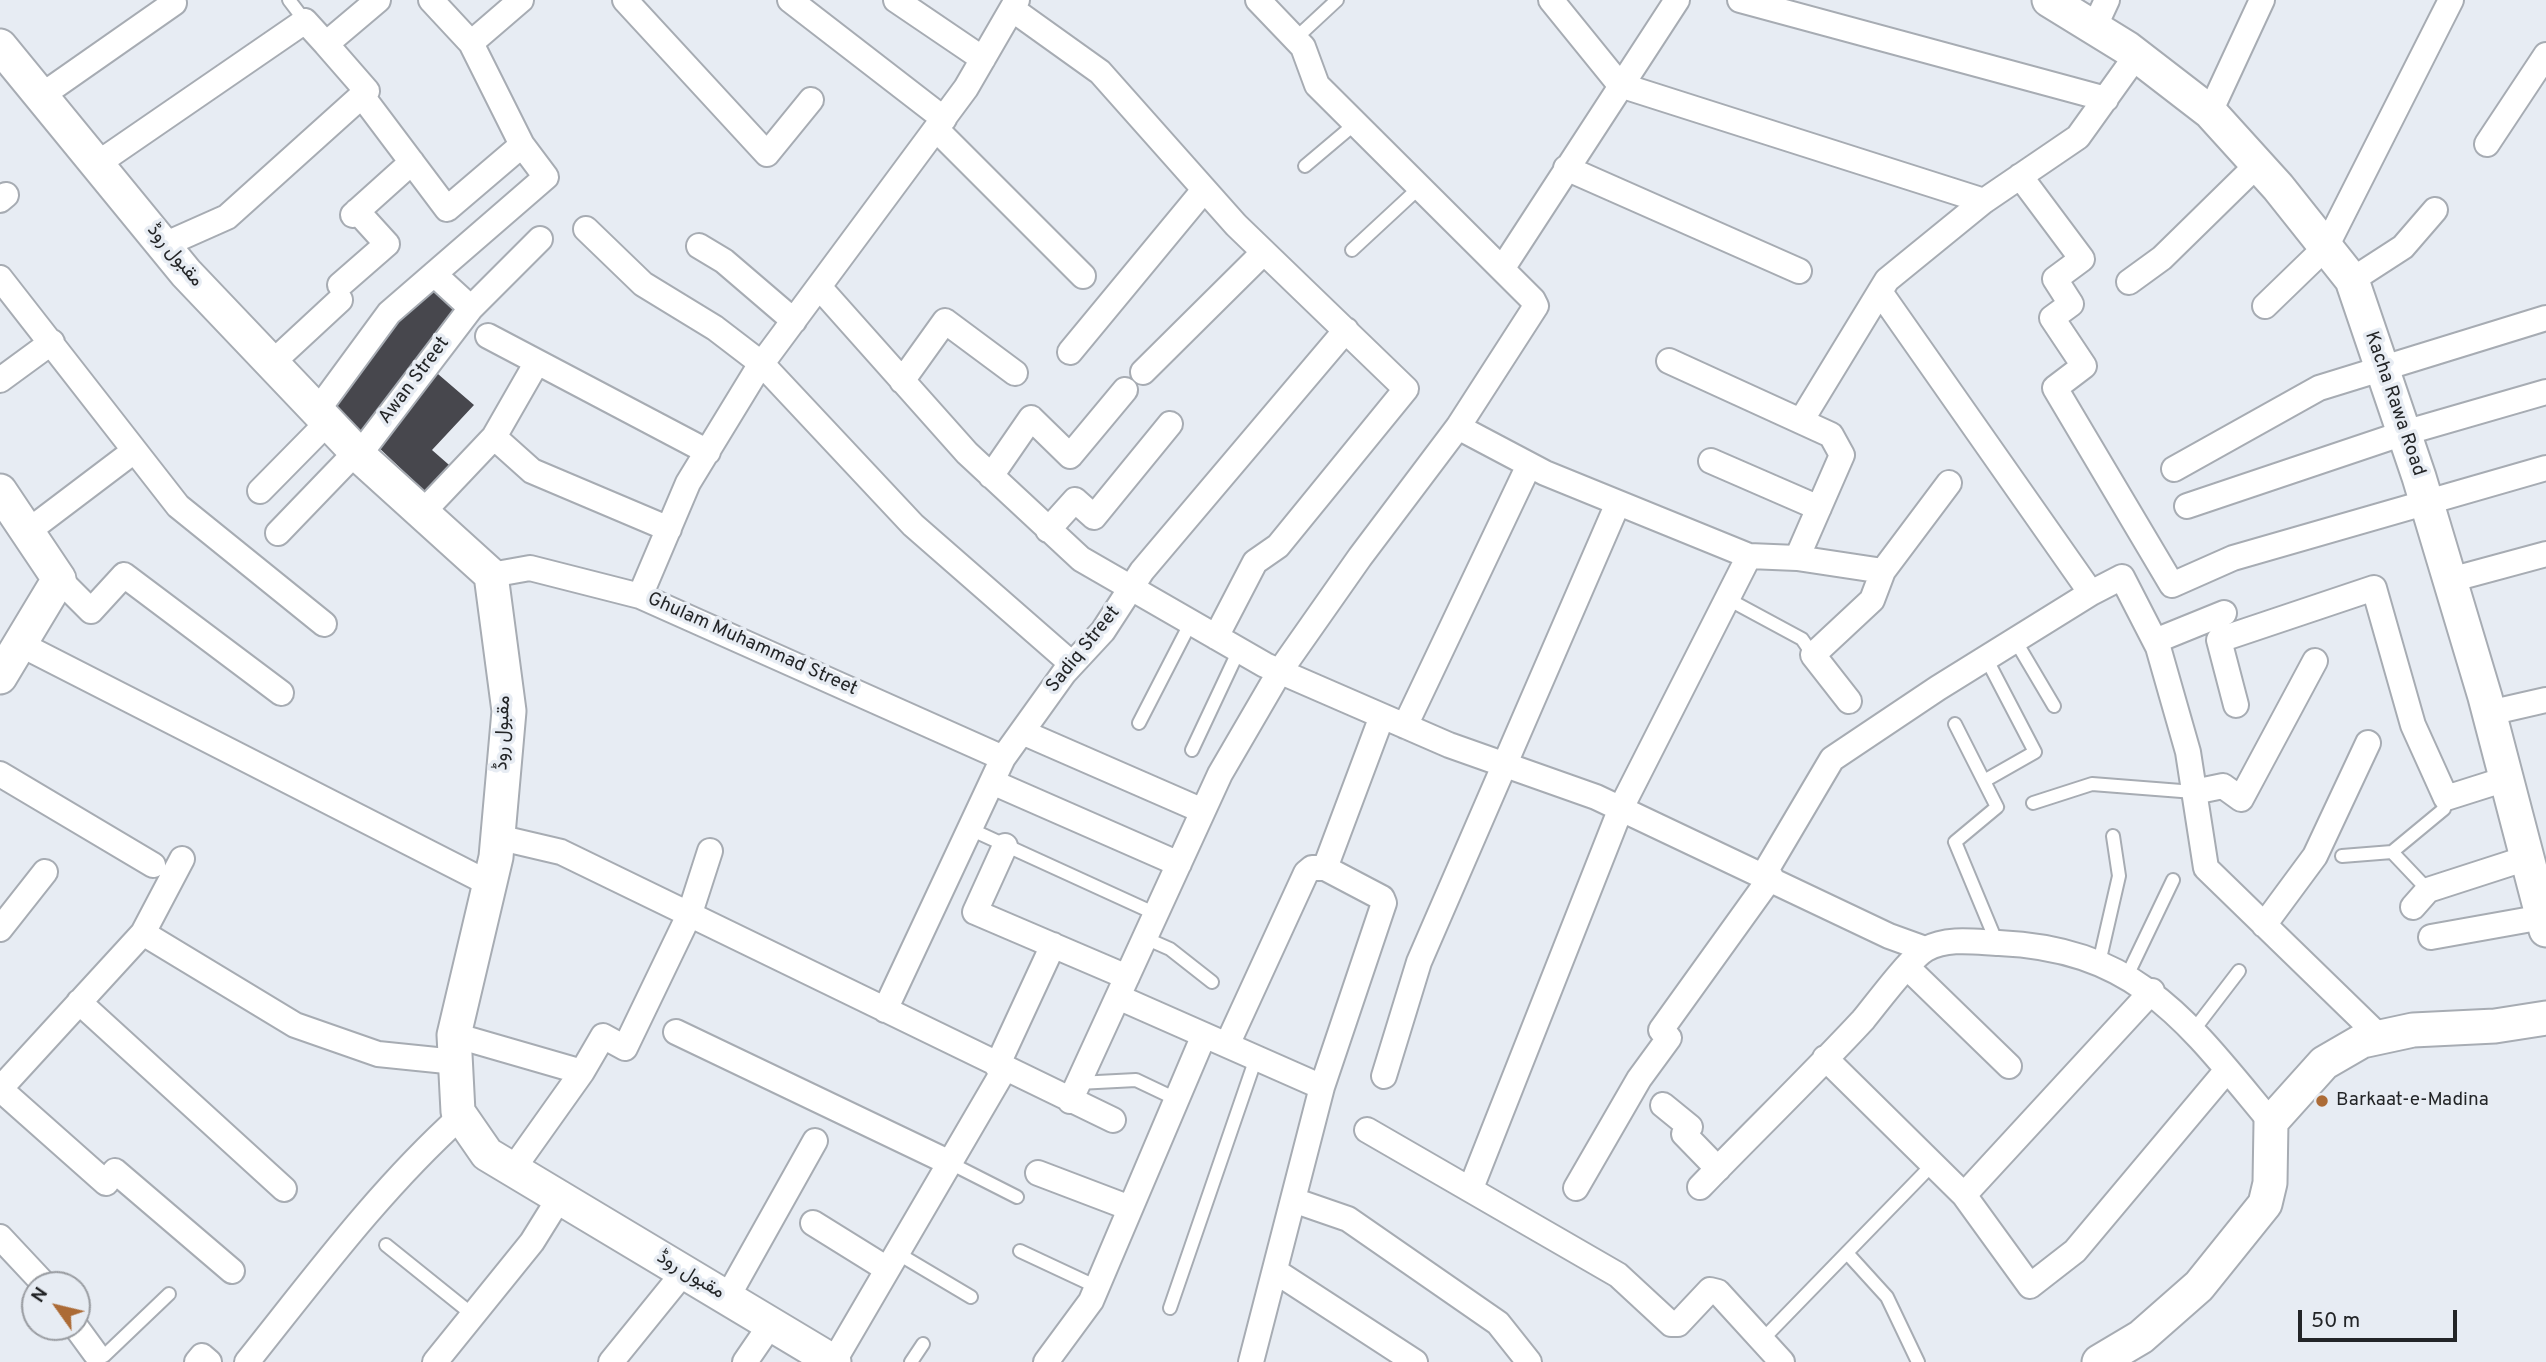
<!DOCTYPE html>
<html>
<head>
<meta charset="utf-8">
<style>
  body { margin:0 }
  #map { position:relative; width:2546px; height:1362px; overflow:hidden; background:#e7ecf3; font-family:Overpass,sans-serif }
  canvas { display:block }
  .north { position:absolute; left:21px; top:1271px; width:70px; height:70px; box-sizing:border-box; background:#e7ecf3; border:2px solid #999ca1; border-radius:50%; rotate:304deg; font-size:19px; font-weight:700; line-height:28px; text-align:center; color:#232527 }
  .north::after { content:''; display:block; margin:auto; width:24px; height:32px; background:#ac6b36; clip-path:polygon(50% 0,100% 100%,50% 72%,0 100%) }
  .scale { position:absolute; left:2298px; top:1310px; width:159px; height:32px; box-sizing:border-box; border:4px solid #232527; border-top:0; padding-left:9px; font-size:21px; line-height:24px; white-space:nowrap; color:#232527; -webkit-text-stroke:5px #e7ecf3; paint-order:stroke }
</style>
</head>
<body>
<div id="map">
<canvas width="2546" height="1362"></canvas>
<div class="north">N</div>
<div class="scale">50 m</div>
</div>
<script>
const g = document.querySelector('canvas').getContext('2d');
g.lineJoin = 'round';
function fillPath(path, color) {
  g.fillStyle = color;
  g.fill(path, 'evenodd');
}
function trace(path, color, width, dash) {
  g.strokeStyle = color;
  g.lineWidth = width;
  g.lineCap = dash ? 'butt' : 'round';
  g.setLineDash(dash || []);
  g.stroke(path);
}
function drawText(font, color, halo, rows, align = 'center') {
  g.font = font + ' Overpass,Vazirmatn,sans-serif';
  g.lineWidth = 7;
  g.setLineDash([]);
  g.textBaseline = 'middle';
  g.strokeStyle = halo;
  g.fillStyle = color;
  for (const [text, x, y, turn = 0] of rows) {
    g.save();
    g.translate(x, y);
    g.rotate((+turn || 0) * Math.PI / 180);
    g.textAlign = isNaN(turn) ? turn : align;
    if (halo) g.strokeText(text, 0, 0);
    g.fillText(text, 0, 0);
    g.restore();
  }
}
fillPath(new Path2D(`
  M 436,277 L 469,308 L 367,440 L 326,403 Z
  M 431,368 L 474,405 L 432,450 L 456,471 L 432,498 L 376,445 Z`), '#47474d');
const lane = new Path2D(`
  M 289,0 L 305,21
  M 1295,39 L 1337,0
  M 1305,166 L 1356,123
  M 1352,250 L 1420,187
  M 1726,598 L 1802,639 L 1813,655
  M 2015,640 L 2054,706
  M 1139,723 L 1191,622
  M 1955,724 L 1997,807 L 1955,842 L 1997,943
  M 1192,750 L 1239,650
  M 1984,781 L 2035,752 L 1986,658
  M 2033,803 L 2092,784 L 2194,792
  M 970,829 L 1156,914
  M 2342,856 L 2392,852
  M 2428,890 L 2392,852 L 2444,809 L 2446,798
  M 1145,938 L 1170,949 L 1212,982
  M 2099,963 L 2119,876 L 2113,836
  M 2126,978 L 2173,880
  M 2193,1031 L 2239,971
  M 1078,1083 L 1136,1080 L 1176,1099
  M 950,1163 L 1017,1197
  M 386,1245 L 473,1315
  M 1020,1251 L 1097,1287
  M 897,1253 L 971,1297
  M 1847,1253 L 1887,1297 L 1918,1362
  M 1170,1308 L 1256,1058
  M 1762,1340 L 1933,1164
  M 95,1353 L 104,1356 L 169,1294
  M 911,1362 L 923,1344`);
const street = new Path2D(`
  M 625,0 L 767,154 L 811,100
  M 790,0 L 944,119
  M 896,0 L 983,59
  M 1551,0 L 1620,85 L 1984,201
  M 1740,0 L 2106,99
  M 1012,9 L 1100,72 L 1236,225 L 1406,389 L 1278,546 L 1255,562 L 1216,637
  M 2094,28 L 2107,0
  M 471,43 L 521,0
  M 41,96 L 174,3
  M 362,96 L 447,209 L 522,145
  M 2210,112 L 2262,0
  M 936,129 L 1083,276
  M 2487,144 L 2546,55
  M 97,164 L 305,21 L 326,44 L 378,0
  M 1566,168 L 1799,271
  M 2020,176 L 2082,259 L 2055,279 L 2071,304 L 2052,318 L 2084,366 L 2055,388 L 2172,585 L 2233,558 L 2546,468
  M 0,200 L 6,195
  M 353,215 L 412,162
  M 586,229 L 643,284 L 715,328 L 762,364 L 913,525 L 1072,664
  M 164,245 L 227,217 L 367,91 L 326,44
  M 699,246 L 724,261 L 794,321
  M 1502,269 L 1677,0
  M 434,274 L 471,308
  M 0,278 L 178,506 L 324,624
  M 2352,280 L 2403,247 L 2435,210
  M 2129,282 L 2162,258 L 2258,164
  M 340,285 L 387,244 L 357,211
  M 820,288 L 967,453 L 1081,559 L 1265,665 L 1449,745 L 1596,797 L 1889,936 L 1925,949
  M 1880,292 L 2091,593
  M 2265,306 L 2326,247 L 2451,0
  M 488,336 L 708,452
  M 1070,352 L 1204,190
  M 1669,361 L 1831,435 L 1842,455 L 1797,558
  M 272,363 L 340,300
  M 1143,372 L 1264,252
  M 0,380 L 52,342
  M 902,381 L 945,321 L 1015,373
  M 317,411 L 389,313 L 546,177 L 522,145 L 471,43 L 431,0
  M 1801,421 L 1887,280 L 1984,201 L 2078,137 L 2136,56
  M 1458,427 L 1545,473 L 1749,556 L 1797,558 L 1883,571 L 1949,483
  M 494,437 L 537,362
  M 359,455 L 471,308 L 540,239
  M 1711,461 L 1819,508
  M 2174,469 L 2319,388 L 2546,318
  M 991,476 L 1031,418 L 1070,456 L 1125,390
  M 260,491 L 328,422
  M 2187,506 L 2404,433 L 2546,392
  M 422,513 L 494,437 L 532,471 L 669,529
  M 1048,530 L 1075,500 L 1094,517 L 1170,424
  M 27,532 L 134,451
  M 278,533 L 356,452
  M 491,575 L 530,568 L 640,596 L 1003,758
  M 59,579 L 91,611 L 124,575 L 281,693
  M 2450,580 L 2546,554
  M 640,596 L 688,483 L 757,370 L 966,88 L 1017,0
  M 2155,641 L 2224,613
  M 20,644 L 490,884
  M 1849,701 L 1813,655 L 1872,600 L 1883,571
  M 2236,705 L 2219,640 L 2374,588 L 2413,725 L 2446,798 L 2506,779
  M 2489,713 L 2546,700
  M 1405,726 L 1529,465
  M 1022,732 L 1203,811
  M 0,774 L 153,865
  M 992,782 L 1179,864
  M 2194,792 L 2223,786 L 2241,799 L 2315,661
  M 497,837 L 561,852 L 1113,1120
  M 1005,846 L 975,912 L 1127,977
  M 1764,874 L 1832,759 L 1938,688 L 2091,593 L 2122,577 L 2158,647 L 2188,752 L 2206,868 L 2380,1037
  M 2413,907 L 2428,890 L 2527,858
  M 2264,925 L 2315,856 L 2368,743
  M 0,929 L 45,872
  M 143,933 L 295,1025 L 378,1054 L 456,1062
  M 2431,937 L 2543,917
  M 1908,968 L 2009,1066
  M 1118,997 L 1322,1087 L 1251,1362
  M 79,1002 L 284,1189
  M 885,1010 L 1003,758 L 1064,673 L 1103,631 L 1142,571 L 1346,330
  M 676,1032 L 950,1163
  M 454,1035 L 582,1072 L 513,1169
  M 1227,1045 L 1306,873 L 1312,868 L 1325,868
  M 1825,1058 L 1964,1195 L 2030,1286 L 2075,1251 L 2227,1070
  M 997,1066 L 1053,945
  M 582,1072 L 603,1036 L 625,1048 L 690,913 L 710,851
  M 1384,1076 L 1419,962 L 1618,503
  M 1322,1087 L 1384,903 L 1382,898 L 1325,868 L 1382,716
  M 0,1089 L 106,1183 L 115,1171 L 232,1271
  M 0,1089 L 143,933 L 182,859
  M 1070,1101 L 1220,774 L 1280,671 L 1360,557 L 1458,427 L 1536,306 L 1533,300 L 1317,85 L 1303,47 L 1258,0
  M 1663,1105 L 1690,1127 L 1684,1134 L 1718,1169
  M 1367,1130 L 1618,1275 L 1671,1324 L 1678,1324 L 1710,1290 L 1718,1292 L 1782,1362
  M 1038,1173 L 1130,1208
  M 1700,1187 C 1754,1131 1810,1077 1863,1020 C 1877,1003 1910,958 1926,949 C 1948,937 1976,942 1999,943 C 2139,949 2189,1024 2271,1122
  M 1471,1188 L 1621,808 L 1749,556
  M 1576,1188 L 1639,1079 L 1669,1038 L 1661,1030 L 1771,877
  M 1964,1195 L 2152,991
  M 1293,1200 L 1348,1219 L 1498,1323 L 1529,1362
  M 813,1223 L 887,1269
  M 0,1237 L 45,1285
  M 1275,1271 L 1415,1362
  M 727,1298 L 815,1141
  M 76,1327 L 95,1353
  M 834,1361 L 1004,1070
  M 197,1362 L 202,1356 L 209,1362
  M 247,1362 C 315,1277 380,1189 461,1116
  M 435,1362 L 532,1242 L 560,1197
  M 611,1362 L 684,1272
  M 745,1362 L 771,1324
  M 1046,1362 L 1091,1301 L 1204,1035`);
const secondary = new Path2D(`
  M 2049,0 L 2127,48 L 2210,112 L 2278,187 L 2352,280 L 2419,477 L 2485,697 L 2546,930
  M 0,46 L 186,273 L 364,460 L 491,575 L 509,711 L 496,857 L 454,1035 L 458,1112 L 487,1154 L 834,1362
  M 0,491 L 59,579 L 0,677
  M 2099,1362 L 2141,1337 L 2199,1286 L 2265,1204 L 2270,1183 L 2271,1122 L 2324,1063 L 2362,1041 L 2413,1030 L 2495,1026 L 2546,1018`);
trace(lane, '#a7acb3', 16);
trace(street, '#a7acb3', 28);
trace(secondary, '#a7acb3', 37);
trace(lane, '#fff', 12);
trace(street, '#fff', 24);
trace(secondary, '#fff', 33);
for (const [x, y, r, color] of [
  [2322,1101,7,"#ac6b36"]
]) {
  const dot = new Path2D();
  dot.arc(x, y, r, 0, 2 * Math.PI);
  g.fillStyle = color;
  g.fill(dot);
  trace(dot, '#e7ecf3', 2.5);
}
drawText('19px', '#232527', '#e7ecf3', [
  ["مقبول روڈ",174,256,50],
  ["Awan Street",415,381,-53],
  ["Kacha Rawa Road",2394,404,71],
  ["Ghulam Muhammad Street",752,645,24],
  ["Sadiq Street",1084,650,-51],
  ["مقبول روڈ",504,733,-88],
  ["مقبول روڈ",690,1276,31]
]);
drawText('19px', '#232527', '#e7ecf3', [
  ["Barkaat-e-Madina",2336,1101]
], 'left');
</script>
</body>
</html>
